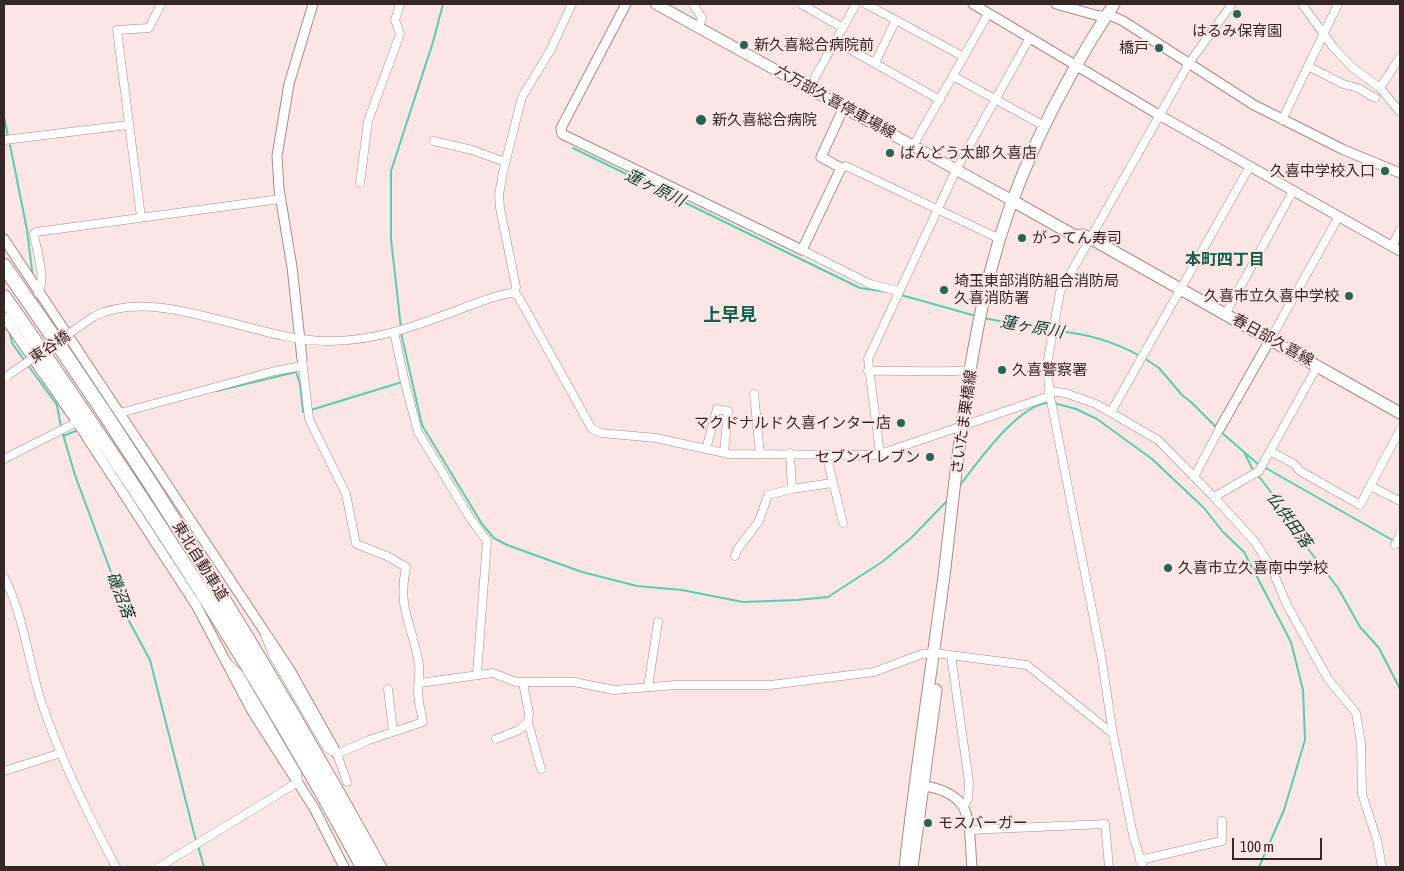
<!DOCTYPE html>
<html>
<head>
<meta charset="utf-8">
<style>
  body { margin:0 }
  #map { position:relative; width:1404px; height:871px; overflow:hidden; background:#fce6e5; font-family:"Asap Condensed",sans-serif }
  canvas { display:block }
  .frame { position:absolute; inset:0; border:5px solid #342726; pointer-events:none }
  .scale { position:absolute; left:1232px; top:838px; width:90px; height:22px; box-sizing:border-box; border:2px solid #342726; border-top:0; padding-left:6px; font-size:15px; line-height:18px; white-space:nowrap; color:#342726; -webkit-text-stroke:4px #fce6e5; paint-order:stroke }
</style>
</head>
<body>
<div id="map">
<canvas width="1404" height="871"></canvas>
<div class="frame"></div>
<div class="scale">100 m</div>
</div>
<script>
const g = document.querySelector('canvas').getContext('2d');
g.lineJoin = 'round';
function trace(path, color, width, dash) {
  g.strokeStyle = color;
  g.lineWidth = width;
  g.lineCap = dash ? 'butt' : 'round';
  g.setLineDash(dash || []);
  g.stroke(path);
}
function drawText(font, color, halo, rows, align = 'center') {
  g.font = font + ' "Asap Condensed","Noto Sans JP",sans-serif';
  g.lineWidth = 4;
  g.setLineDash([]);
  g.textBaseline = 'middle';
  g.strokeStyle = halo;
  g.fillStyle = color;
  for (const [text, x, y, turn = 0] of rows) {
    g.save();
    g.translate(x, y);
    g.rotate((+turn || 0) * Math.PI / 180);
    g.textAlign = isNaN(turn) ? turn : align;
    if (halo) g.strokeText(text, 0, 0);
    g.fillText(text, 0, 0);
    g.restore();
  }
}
trace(new Path2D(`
  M 4,117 L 8,136
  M 10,145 L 27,230 L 33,278
  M 573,148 L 860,288 L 887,292
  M 901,295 L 976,316
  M 983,318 L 1050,330
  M 401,328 L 391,239 L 391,171 L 433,42 L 443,4
  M 1055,331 C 1085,333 1113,341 1140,356
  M 401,333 L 422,425 L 482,524 L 494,538 L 507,545 L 582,572 L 637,586 L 682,590 L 743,602 L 797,600 L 828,597 L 882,562 L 910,539 L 948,500
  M 10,334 L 12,343 L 24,360
  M 1144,358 L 1159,368 L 1182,395 L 1191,402 L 1218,429
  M 27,364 L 57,405 L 61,427
  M 217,391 L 296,372 L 300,384 L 303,412 L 305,412
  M 1054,403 L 1076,409 L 1097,419 L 1152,459 L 1204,508 L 1223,532 L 1244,552 L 1291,642 L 1303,690 L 1305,740 L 1284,810 L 1259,867
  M 311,410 L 402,382
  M 62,431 L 75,475 L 129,621 L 150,660 L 196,841
  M 1221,432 L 1259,465
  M 63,436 L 76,431
  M 1244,452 L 1253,470
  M 1264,467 L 1394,541
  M 1257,474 L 1280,504 L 1299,537 L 1338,588 L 1360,627 L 1379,648 L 1400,689
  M 960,485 C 978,462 1020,402 1050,403
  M 198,846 L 204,867`), '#55d0ad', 2);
const minor = new Path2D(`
  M 693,4 L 702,18 L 699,27
  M 801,4 L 843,28
  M 866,4 L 964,57
  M 1302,4 L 1333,47 L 1352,67 L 1380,88 L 1400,112
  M 835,41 L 940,100
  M 875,63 L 896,20
  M 1308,66 L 1343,84 L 1358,88 L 1375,98
  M 953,76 L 1044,126
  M 809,88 L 856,4
  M 1380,88 L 1400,57
  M 1282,120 L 1338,4
  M 4,140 L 128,125
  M 434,141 L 472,150 L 505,162
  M 913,146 L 988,14
  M 841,168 L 846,166 L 1000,239
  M 360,183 L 368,121 L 400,34 L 395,20 L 400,4
  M 141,217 L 117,30 L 149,28 L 161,4
  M 1392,246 L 1400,230
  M 802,250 L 870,284 L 899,291
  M 38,293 C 47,279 36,250 34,234 L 36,232 L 280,199
  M 514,293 L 516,287 L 500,208 L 499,195 L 503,172 L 522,97 L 550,51 L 572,4
  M 1226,313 L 1293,191
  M 93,317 C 158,283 258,343 330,341 C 375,341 416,326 458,310 C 475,304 494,295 512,293 L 518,296 L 592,429 L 601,433 L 656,438 L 729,454 L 877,455 L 1050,396
  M 394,332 L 405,383 L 418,432 L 470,518 L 487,541 L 477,674
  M 1271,338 L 1339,216
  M 302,359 L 309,419 L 346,494 L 356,544 L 387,556 L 406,567 C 397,610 413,625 419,665 C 420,674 418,682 418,691 C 418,701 421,712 423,722 L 369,740 L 337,754
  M 868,371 C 903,370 937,373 971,370
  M 1049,391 L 1065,393 L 1096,404 L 1158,440 L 1214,497 L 1255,542 L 1271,567 L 1287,605 L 1328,679 L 1356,713 L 1361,743 L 1362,794 L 1377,840 L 1382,867
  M 754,394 L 760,454
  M 1111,412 L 1250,166
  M 120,413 L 275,371 L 303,366
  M 706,449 L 717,409 L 728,411 L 724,453
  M 1270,451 L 1294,464 L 1300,471 L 1360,505 L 1400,430
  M 790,453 L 792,489 L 832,483
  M 826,454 L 843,523
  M 880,454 L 868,359 L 956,170 L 1029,39
  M 4,459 L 77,422
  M 1194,477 L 1220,428
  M 1370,486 L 1400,501
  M 1214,497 L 1259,471 L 1318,365
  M 1395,545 L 1400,535
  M 735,556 L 737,550 L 759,521 L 768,495 L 792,489
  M 4,577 C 24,616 28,660 41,701 C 60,758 87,813 116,867
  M 265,635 L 274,657 L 327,748 L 337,754 L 347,782
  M 951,655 L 969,782 L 968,799 L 964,806
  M 420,683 L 493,673 L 516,682 L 574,682 L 614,690 L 676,685 L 770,685 L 874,672 L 922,654 L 934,653 L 1027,665 L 1113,734
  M 648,687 L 658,622
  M 388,689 L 393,731
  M 528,722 L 541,769
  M 496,739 L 519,730 L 528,722 L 529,713 L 523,683
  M 4,771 L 61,753
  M 969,830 L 1105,824 L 1109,867
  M 1140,860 L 1222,841 L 1222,821
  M 159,867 L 298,782 L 297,773 L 291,763 L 239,674 L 227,662
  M 1143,867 L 1133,835 L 1113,734 L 1101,655 L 1050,396 L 1047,365 L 1060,292 L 1189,63 L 1232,4`);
const tertiary = new Path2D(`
  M 626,4 L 561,128 L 562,134 L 802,250 L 841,168 L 821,157 L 844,107
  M 973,4 L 1159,115 L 1400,251
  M 1056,4 L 1099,16 L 1112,16 L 1123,21 L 1254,105 L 1344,150 L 1400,173
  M 4,239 L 290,670 L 337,754
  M 4,317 L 77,422 L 196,605 L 252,711 L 314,808 L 344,867
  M 302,359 L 292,267 L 279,189 L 277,156 L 289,84 L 313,4
  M 1220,428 L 1271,338
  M 918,785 C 975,792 968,819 972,867`);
const secondary = new Path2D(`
  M 656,4 L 1013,201`);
const primary = new Path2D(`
  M 1013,201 L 1075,236 L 1083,235 L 1090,238 L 1400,413
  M 905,867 C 916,770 931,673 944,576 C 956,475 965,372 990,273 C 1014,177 1060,86 1114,4
  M 912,867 L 936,690`);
const motorway = new Path2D(`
  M 4,266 C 140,459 265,660 379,867
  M 4,297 C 133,481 257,669 363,867`);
trace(minor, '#aa8a8a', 9);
trace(tertiary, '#aa8a8a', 11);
trace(secondary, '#aa8a8a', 12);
trace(primary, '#aa8a8a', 13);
trace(motorway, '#aa8a8a', 16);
trace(minor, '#fff', 8);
trace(tertiary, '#fff', 9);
trace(secondary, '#fff', 10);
trace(primary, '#fff', 11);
trace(motorway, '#fff', 14);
const minorBridge = new Path2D(`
  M 7,376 L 93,317`);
trace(minorBridge, '#aa8a8a', 9, []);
trace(minorBridge, '#fff', 8);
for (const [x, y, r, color] of [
  [1237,14,5,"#246451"],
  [744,45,5,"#246451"],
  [1159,48,5,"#246451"],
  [701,120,6,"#246451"],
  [890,153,5,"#246451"],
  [1385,171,5,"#246451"],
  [1022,238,5,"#246451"],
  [944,290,5,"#246451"],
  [1349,296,5,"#246451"],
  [1002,370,5,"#246451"],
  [901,423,5,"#246451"],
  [930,457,5,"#246451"],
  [1168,568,5,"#246451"],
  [928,823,5,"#246451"]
]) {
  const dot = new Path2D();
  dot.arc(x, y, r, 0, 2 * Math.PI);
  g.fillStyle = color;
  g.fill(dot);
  trace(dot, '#fce6e5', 2);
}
drawText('15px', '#342726', '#fce6e5', [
  ["はるみ保育園",1237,31,"center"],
  ["新久喜総合病院前",754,45],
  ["橋戸",1149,48,"right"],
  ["新久喜総合病院",712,120],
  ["ばんどう太郎 久喜店",900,153],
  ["久喜中学校入口",1375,171,"right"],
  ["がってん寿司",1032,238],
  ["埼玉東部消防組合消防局",954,281],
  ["久喜消防署",954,298],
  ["久喜市立久喜中学校",1339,296,"right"],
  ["久喜警察署",1012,370],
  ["マクドナルド 久喜インター店",891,423,"right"],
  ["セブンイレブン",920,457,"right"],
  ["久喜市立久喜南中学校",1178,568],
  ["モスバーガー",938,823]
], 'left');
drawText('15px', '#342726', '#fce6e5', [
  ["六万部久喜停車場線",835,102,29],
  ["春日部久喜線",1273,340,29],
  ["東谷橋",50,347,-34],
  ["さいたま栗橋線",964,422,-82],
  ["東北自動車道",200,561,58]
]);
drawText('italic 16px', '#043d2f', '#fce6e5', [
  ["蓮ヶ原川",655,188,26],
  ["蓮ヶ原川",1032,327,10],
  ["仏供田落",1289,520,54],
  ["磯沼落",120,595,69]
]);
drawText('bold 16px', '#12614d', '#fce6e5', [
  ["本町四丁目",1225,260]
]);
drawText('bold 18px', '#12614d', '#fce6e5', [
  ["上早見",730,315]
]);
</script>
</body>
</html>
